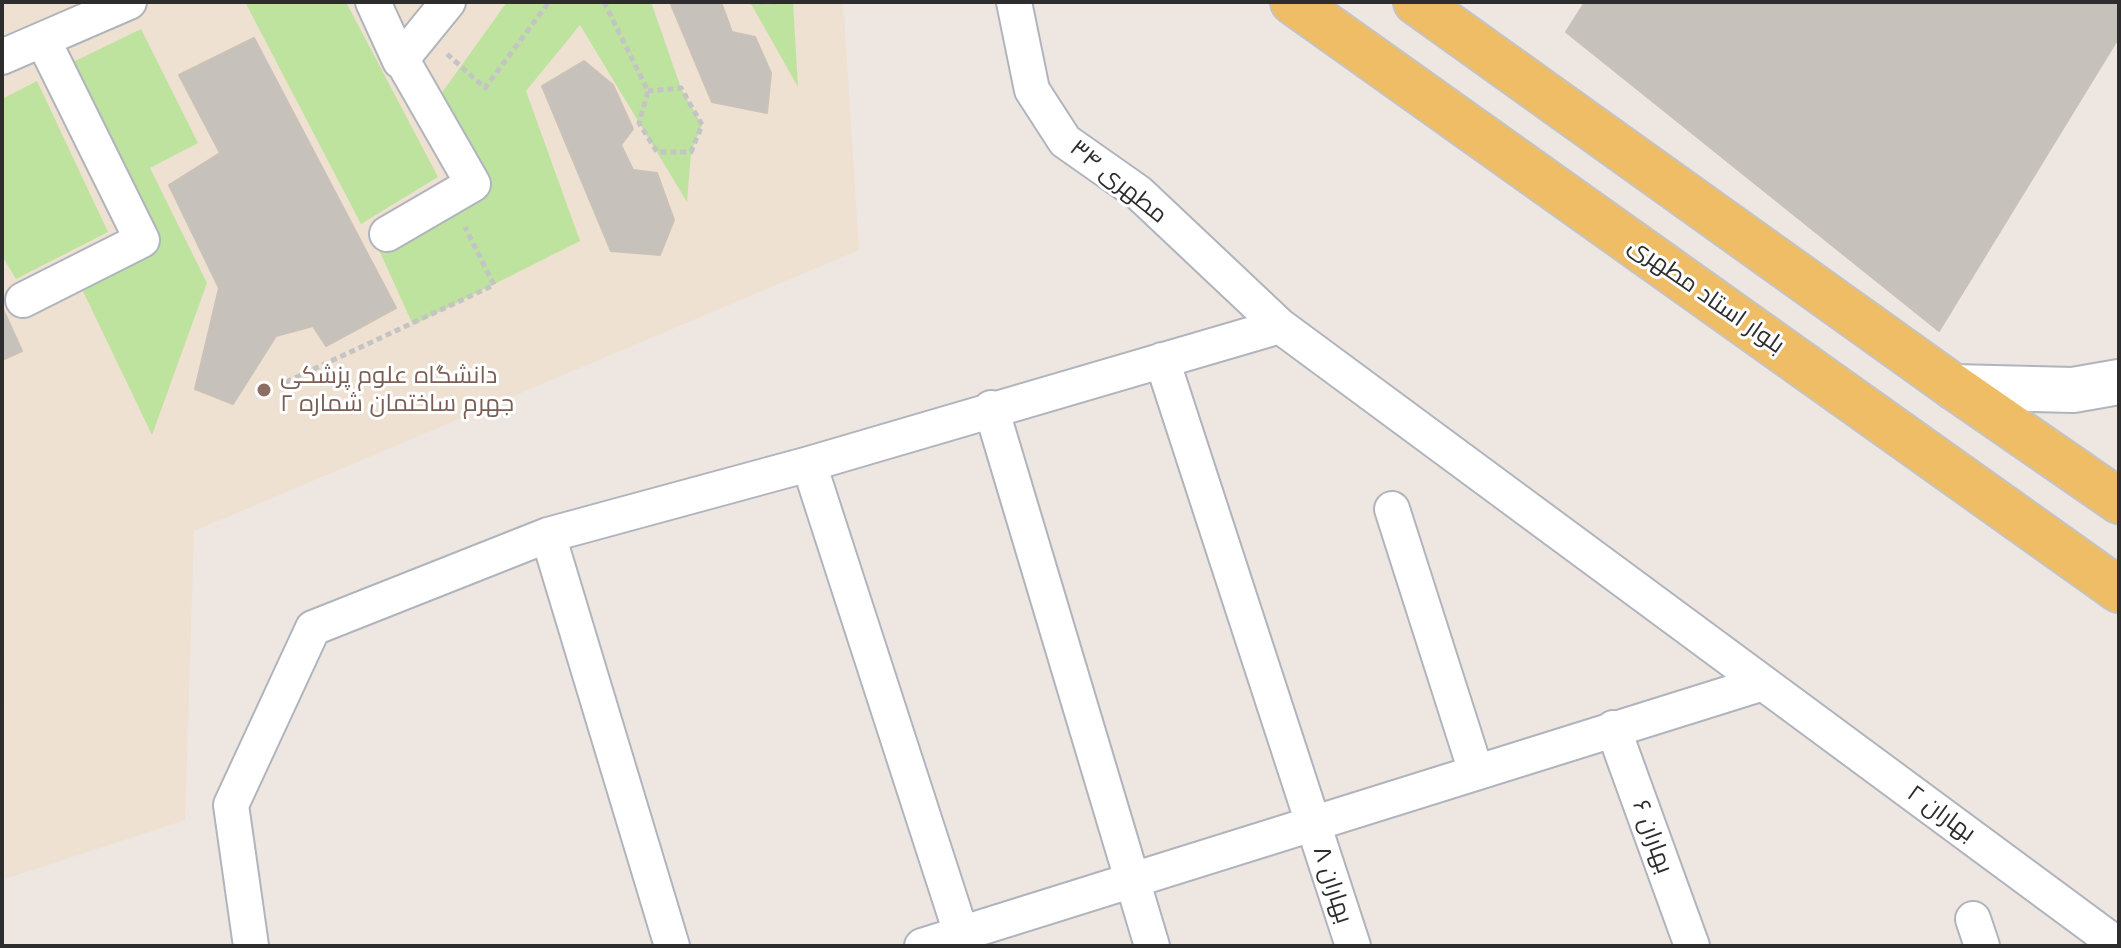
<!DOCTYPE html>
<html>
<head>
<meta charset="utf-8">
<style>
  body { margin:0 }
  #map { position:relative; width:2121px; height:948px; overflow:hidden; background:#eee6e0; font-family:Arial,sans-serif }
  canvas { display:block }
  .frame { position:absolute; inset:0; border:4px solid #2d2d2d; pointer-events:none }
</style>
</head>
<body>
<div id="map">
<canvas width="2121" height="948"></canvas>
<div class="frame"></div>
</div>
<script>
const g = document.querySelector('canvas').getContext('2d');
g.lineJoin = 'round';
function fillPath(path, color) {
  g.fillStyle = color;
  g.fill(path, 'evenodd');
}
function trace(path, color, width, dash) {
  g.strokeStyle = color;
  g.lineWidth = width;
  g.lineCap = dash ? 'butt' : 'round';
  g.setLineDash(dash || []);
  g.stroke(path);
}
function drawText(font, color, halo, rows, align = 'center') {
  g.font = font + ' Arial,Cairo,sans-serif';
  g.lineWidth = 6;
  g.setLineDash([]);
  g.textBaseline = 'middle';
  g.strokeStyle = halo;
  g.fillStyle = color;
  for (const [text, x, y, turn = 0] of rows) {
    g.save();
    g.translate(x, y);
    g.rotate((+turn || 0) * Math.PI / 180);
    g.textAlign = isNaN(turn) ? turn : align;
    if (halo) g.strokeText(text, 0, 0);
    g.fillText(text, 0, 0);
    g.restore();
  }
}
fillPath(new Path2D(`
  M 2,2 L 843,2 L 859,250 L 194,531 L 185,820 L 5,879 Z`), '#efe1d1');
fillPath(new Path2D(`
  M 245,2 L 346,2 L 438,177 L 361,224 Z
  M 507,2 L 651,2 L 681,88 L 702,125 L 691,152 L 687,202 L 580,25 L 526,91 L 580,241 L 413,325 L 379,250 L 487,185 L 441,94 Z
  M 750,2 L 793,2 L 798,87 Z
  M 141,29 L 198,143 L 150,168 L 207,283 L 152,435 L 79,283 L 154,245 L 71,63 Z
  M 37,81 L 108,232 L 16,279 L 2,256 L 2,99 Z`), '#bee39f');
const building = new Path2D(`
  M 670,2 L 721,2 L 732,32 L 755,37 L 771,73 L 767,113 L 712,102 Z
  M 1585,2 L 2119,2 L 2119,37 L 1939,331 L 1566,32 Z
  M 254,38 L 396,308 L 326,346 L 313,326 L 276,336 L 233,404 L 195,389 L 219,288 L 169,185 L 220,153 L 179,75 Z
  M 584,61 L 613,85 L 633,129 L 621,145 L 633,170 L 657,173 L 674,220 L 660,255 L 611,251 L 542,86 Z
  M 2,307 L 22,351 L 2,360 Z`);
fillPath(building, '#c7c1bb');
trace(building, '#cac2b9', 2);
const minor = new Path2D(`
  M 373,2 L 400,61 L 448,2
  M 1014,2 L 1032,90 L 1065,141 L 1139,193 L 1280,326
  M 2,57 L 129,2
  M 387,234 L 473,184 L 402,60
  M 23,300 L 142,240 L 43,40
  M 1162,360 L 1353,946
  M 991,408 L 1152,946
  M 809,464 L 961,933
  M 1392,509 L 1476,772
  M 548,535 L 672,946
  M 1613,728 L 1692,946
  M 1973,919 L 1982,946
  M 251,946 L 231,805 L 313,628 L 548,535 L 809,464 L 1280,326 L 2119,946
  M 922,946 L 1763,683`);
const secondary = new Path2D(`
  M 1954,387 L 2073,390 L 2119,382`);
const primary = new Path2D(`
  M 1293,2 L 2119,590
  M 1416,2 L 1954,387 L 2119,501`);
trace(minor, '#b0b4bd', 38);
trace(secondary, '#b0b4bd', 48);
trace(primary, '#c4c4c4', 48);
trace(new Path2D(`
  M 604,2 L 648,91 L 639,123 L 657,152 L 691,152 L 702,125 L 681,88 L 648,91
  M 750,2 L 778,2
  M 447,54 L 485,88 L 549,2
  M 286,382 L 494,285 L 465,227`), '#c4c4c4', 5, [6, 4]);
trace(minor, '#fff', 34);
trace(secondary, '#fff', 44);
trace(primary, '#eebd65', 44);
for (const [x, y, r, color] of [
  [264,390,8,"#8d6e63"]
]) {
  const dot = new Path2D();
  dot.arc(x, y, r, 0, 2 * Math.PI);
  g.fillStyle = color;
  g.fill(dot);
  trace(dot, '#fff', 3);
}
drawText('24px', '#2d2d2d', '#fff', [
  ["مطهری ۳۴",1118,182,39],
  ["بلوار استاد مطهری",1706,296,35],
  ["بهاران ۲",1941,814,36],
  ["بهاران ۶",1652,837,70],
  ["بهاران ۸",1332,885,72]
]);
drawText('24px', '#785e54', '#fff', [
  ["دانشگاه علوم پزشکی",280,376],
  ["جهرم ساختمان شماره ۲",280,404]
], 'left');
</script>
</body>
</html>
